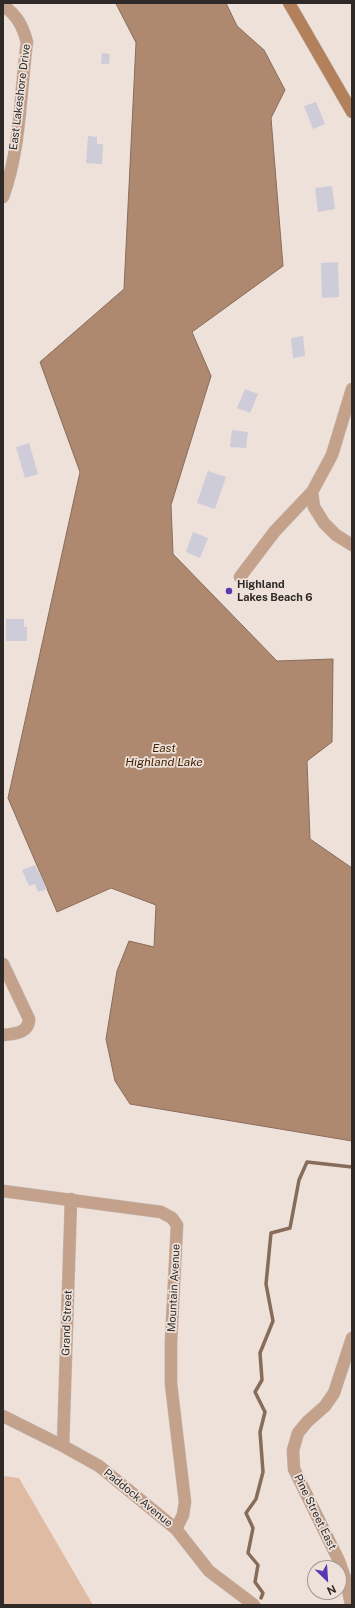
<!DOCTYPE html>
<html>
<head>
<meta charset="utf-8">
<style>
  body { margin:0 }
  #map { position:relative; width:355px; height:1608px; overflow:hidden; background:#ede1da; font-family:"Public Sans",sans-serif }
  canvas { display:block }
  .frame { position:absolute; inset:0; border:4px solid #2f2a27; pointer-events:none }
  .north { position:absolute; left:307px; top:1560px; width:40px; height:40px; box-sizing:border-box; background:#ede1da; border:1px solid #a19892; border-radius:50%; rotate:155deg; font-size:11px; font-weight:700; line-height:16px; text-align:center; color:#2f2a27 }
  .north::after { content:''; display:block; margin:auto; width:14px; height:18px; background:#5739b1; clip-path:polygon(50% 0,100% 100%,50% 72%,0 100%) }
</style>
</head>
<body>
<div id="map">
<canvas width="355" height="1608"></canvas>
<div class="frame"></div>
<div class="north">N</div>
</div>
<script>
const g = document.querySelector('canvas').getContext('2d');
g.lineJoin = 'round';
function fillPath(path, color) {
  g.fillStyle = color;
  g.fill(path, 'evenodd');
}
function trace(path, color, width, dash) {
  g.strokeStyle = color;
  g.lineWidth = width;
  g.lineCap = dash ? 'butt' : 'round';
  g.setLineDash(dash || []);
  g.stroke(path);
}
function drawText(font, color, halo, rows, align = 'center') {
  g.font = font + ' "Public Sans",sans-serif';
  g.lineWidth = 3.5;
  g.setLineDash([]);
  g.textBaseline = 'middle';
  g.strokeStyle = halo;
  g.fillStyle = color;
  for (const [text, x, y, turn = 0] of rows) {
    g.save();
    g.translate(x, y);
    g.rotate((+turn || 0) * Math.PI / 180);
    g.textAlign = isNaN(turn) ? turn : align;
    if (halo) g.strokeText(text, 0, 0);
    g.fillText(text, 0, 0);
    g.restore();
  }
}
fillPath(new Path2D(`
  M 3,1476 L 19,1478 L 93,1605 L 3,1605 Z`), '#e0bba3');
const water = new Path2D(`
  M 116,3 L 226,3 L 237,26 L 264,50 L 285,90 L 271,118 L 283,266 L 192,332 L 211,376 L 171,505 L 173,554 L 277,661 L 333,659 L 332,742 L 307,761 L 310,839 L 352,868 L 352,1141 L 130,1104 L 115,1081 L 106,1039 L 117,971 L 129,941 L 154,947 L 156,905 L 111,888 L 57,912 L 8,798 L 80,472 L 40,362 L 124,289 L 136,43 Z`);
fillPath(water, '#ae8970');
trace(water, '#886c5a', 1);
trace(new Path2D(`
  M 261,1598 L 263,1593 L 255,1582 L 258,1565 L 248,1553 L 253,1528 L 246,1513 L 256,1499 L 263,1472 L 260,1432 L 265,1412 L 255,1392 L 262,1380 L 260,1353 L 273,1321 L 266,1284 L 271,1233 L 290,1228 L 299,1180 L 307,1162 L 352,1167`), '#886c5a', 3.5);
fillPath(new Path2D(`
  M 102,53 L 110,54 L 109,64 L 101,64 Z
  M 316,102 L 325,124 L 313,129 L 304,106 Z
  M 88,136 L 97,137 L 97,144 L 103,144 L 102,164 L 86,163 Z
  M 332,186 L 335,209 L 318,212 L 315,188 Z
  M 338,262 L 339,297 L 322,298 L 321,263 Z
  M 303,336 L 305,356 L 293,358 L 291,338 Z
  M 245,389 L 258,394 L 250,413 L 237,408 Z
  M 232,430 L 248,432 L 246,448 L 230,447 Z
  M 29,443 L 38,474 L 25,478 L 16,447 Z
  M 208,471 L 226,477 L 215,509 L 197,503 Z
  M 193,532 L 208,538 L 200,558 L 186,552 Z
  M 6,619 L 24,619 L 24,627 L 27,627 L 27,641 L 6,641 Z
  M 35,865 L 37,870 L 38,869 L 47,889 L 38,892 L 35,884 L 29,886 L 22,870 Z`), '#cdccd8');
const street = new Path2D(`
  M 3,5 C 17,16 22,24 27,42 C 20,93 21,148 3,197
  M 352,389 L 332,455 L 312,492 L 314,507 L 324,523 L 336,535 L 352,545
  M 240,577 L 275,531 L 312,492
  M 3,964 L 29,1019 C 29,1033 14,1034 3,1035
  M 3,1191 L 161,1212 L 172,1218 L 177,1225 L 171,1342 L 171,1384 L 185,1502 L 183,1515 L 176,1529
  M 3,1416 L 63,1446 L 99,1466 L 176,1529 L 209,1571 L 254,1605
  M 63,1446 L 71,1199
  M 351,1605 L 347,1584 L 339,1561 L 294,1469 L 293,1450 L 298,1433 L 307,1422 L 325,1406 L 334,1393 L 352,1338`);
const secondary = new Path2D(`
  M 289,3 L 352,112`);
trace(street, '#c7bcb6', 13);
trace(secondary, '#c7bcb6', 13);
trace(street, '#c4a18a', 12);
trace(secondary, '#b3805c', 12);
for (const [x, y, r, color] of [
  [229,591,4,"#5739b1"]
]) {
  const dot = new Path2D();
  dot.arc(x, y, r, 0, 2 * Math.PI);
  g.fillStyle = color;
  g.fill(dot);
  trace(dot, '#ede1da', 1.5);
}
drawText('11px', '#2f2a27', '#ede1da', [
  ["East Lakeshore Drive",20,97,-83],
  ["Mountain Avenue",174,1288,-87],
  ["Grand Street",67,1323,-88],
  ["Paddock Avenue",138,1498,39],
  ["Pine Street East",315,1512,64]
]);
drawText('bold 11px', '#2f2a27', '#ede1da', [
  ["Highland",237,585],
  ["Lakes Beach 6",237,598]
], 'left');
drawText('italic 12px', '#452001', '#ede1da', [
  ["East",164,748],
  ["Highland Lake",164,762]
]);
</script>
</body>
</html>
